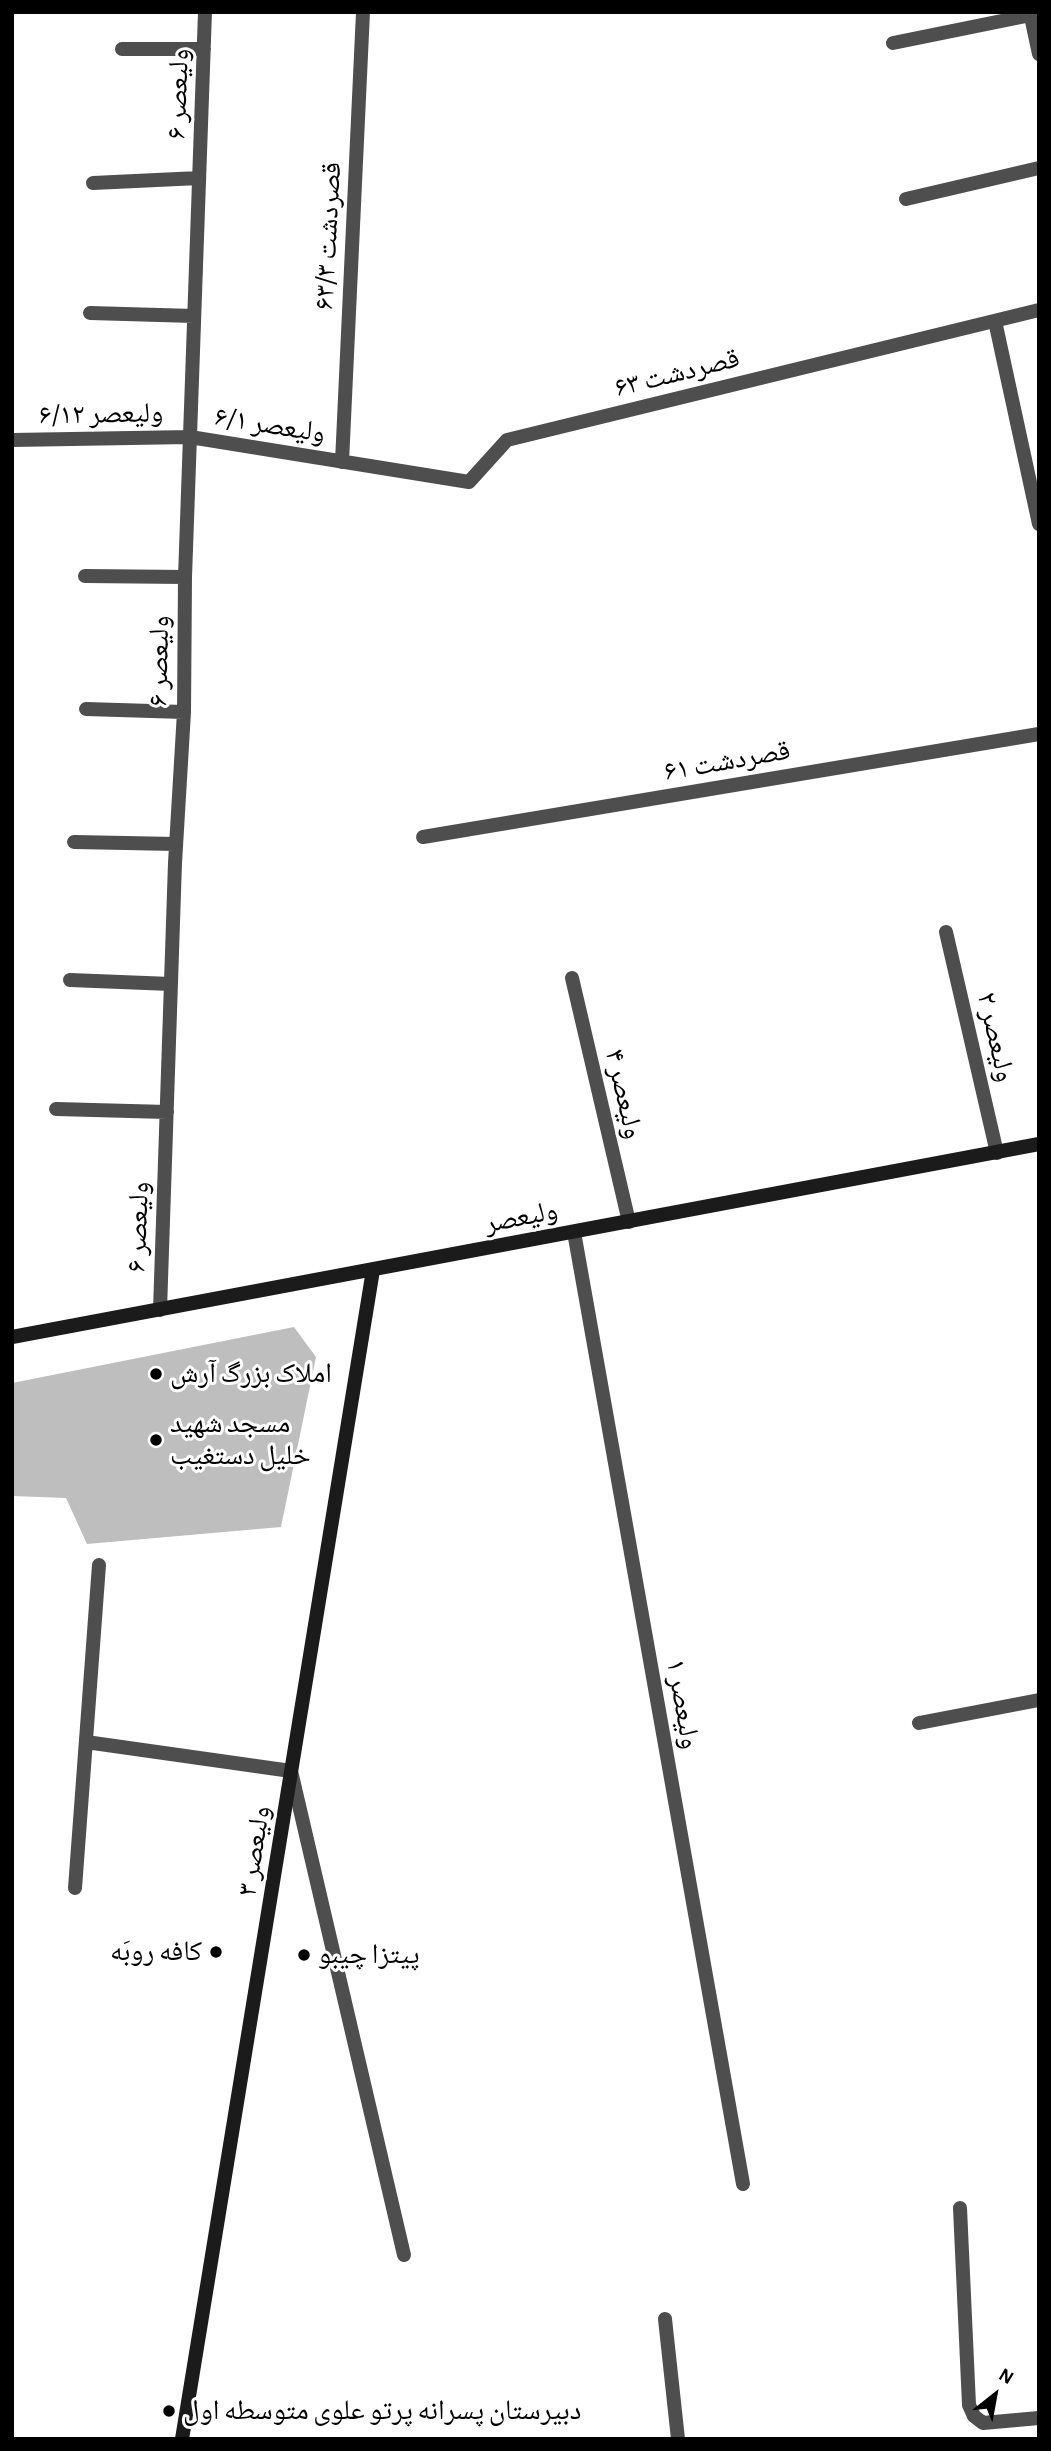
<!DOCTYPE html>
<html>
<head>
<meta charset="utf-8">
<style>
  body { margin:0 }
  #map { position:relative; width:1051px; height:2451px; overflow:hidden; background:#fff; font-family:"Alegreya Sans",sans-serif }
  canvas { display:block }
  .frame { position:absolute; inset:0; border:14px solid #000; pointer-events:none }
  .north { position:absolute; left:960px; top:2360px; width:70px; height:70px; -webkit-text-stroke:5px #fff; paint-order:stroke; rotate:31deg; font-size:19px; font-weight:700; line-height:28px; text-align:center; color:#000 }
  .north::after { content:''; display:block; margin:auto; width:24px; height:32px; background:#000; clip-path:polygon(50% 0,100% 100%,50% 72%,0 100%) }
</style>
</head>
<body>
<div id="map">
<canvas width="1051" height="2451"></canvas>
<div class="frame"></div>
<div class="north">N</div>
</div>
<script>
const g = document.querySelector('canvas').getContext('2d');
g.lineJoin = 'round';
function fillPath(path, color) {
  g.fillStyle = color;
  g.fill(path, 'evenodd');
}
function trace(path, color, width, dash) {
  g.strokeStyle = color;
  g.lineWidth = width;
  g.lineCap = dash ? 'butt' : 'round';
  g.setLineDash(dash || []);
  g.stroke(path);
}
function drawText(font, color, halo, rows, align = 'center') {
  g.font = font + ' "Alegreya Sans","Noto Naskh Arabic",sans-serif';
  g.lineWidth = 6;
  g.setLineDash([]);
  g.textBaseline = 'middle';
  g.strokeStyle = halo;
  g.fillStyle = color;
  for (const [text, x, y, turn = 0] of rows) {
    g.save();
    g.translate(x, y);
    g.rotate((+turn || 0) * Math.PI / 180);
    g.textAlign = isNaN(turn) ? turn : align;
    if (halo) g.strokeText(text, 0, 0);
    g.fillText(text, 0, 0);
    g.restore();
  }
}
fillPath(new Path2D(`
  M 294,1327 L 316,1357 L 281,1527 L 87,1544 L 66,1498 L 12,1496 L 12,1383 Z`), '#bebebe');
trace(new Path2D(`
  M 919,1723 L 1039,1700`), '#4e4e4e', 14);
trace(new Path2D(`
  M 1030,12 L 1039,54
  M 893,43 L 1031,15
  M 122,49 L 204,49
  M 93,183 L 199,178
  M 906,199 L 1039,168
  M 90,313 L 194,316
  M 995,321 L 1039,524
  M 12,440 L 190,437 L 469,482 L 507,440 L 1039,310
  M 342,462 L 363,12
  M 85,576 L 185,577
  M 86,709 L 184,712
  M 423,837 L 1039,734
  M 74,842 L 176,844
  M 946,932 L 997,1153
  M 572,978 L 629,1222
  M 70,980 L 171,984
  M 56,1109 L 167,1112
  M 574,1232 L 743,2184
  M 160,1310 L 175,863 L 184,712 L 185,577 L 205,12
  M 86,1742 L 291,1771 L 404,2255
  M 75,1888 L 99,1565
  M 960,2208 L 969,2405 L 974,2416 L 983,2423 L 1039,2418
  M 665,2319 L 678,2439`), '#4e4e4e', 14);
trace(new Path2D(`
  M 12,1337 L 1039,1144
  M 182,2439 L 373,1270`), '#1b1b1b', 14);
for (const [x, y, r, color] of [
  [156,1374,7,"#000"],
  [156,1440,7,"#000"],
  [216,1952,7,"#000"],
  [304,1955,7,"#000"],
  [169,2411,7,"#000"]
]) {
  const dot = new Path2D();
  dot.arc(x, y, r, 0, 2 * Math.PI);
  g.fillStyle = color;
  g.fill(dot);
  trace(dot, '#fff', 2.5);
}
drawText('28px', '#000', '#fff', [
  ["۶ ولیعصر",178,94,-88],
  ["۶۳/۳ قصردشت",328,236,-87],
  ["۶۳ قصردشت",677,373,-14],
  ["۶/۱۲ ولیعصر",101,414,-1],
  ["۶/۱ ولیعصر",270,425,9],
  ["۶ ولیعصر",159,661,-89],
  ["۶۱ قصردشت",727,761,-10],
  ["۲ ولیعصر",996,1037,77],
  ["۴ ولیعصر",624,1094,77],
  ["ولیعصر",521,1217,-11],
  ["۶ ولیعصر",138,1227,-88],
  ["۱ ولیعصر",683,1704,80],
  ["۳ ولیعصر",254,1851,-81]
]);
drawText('28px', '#000', '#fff', [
  ["املاک بزرگ آرش",170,1374],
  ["مسجد شهید",170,1424],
  ["خلیل دستغیب",170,1456],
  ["کافه روبَه",202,1952,"right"],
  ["پیتزا چیبو",318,1955],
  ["دبیرستان پسرانه پرتو علوی متوسطه اول",183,2411]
], 'left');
</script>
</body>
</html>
